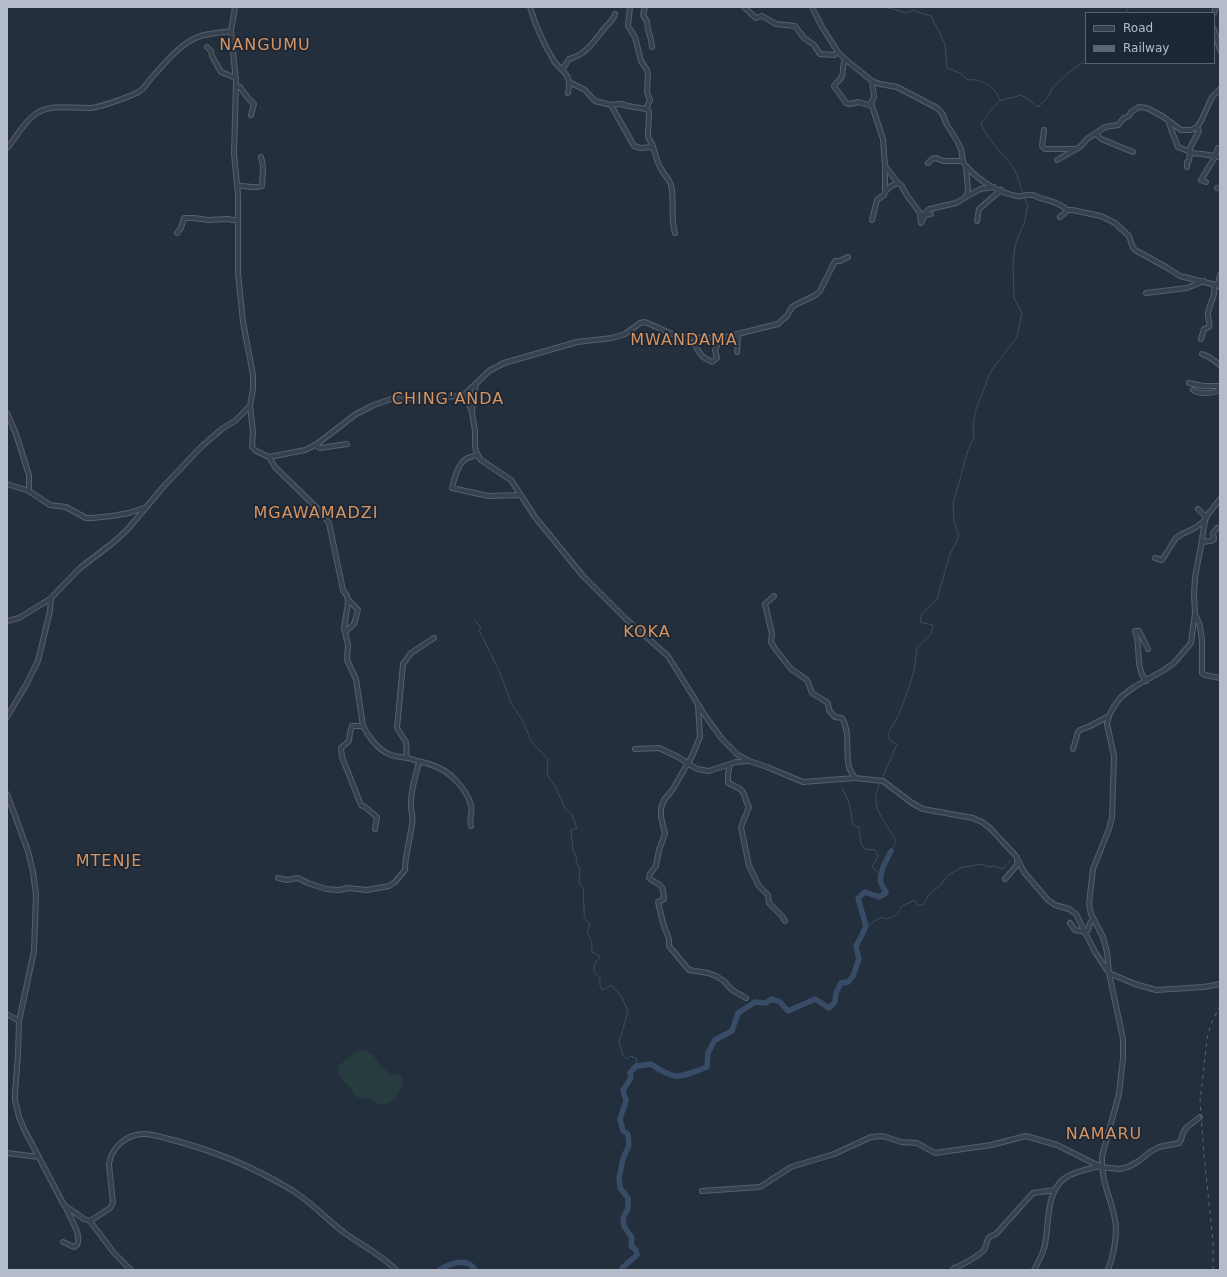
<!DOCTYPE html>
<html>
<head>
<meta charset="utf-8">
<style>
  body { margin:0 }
  #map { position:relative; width:1227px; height:1277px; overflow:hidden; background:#242f3e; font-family:"DejaVu Sans",sans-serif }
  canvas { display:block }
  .frame { position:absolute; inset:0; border:8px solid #b4bcc9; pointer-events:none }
  .legend { position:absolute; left:1085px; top:12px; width:130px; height:52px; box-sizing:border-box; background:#1d2633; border:1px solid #59626f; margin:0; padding:5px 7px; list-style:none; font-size:12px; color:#b4bcc9 }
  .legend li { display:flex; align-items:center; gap:8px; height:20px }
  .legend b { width:20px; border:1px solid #59626f }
</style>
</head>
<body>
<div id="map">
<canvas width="1227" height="1277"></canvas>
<div class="frame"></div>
<ul class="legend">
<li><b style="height:5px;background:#38414e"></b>Road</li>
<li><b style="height:5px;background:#5a6575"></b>Railway</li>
</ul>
</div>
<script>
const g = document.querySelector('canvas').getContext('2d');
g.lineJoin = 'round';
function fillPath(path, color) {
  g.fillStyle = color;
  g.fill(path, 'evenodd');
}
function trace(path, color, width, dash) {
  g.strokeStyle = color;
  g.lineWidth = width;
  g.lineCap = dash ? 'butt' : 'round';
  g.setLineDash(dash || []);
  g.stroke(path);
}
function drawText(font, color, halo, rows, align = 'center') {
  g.font = font + ' "DejaVu Sans",sans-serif';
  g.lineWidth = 3.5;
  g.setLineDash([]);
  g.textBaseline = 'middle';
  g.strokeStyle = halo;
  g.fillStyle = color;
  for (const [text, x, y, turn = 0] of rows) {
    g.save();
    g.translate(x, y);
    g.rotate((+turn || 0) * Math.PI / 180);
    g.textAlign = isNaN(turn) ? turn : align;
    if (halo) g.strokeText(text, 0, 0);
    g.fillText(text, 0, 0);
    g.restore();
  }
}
fillPath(new Path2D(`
  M 363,1050 L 373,1055 L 380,1066 L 393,1076 L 399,1074 L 403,1079 C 402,1089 394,1104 382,1105 C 378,1105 374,1101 370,1100 C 365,1097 370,1100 364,1099 C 361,1099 358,1097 355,1096 L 351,1088 L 339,1077 L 338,1066 L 355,1053 Z`), '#263c3f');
trace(new Path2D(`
  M 885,7 L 907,13 L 912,10 L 931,16 L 945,44 L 947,68 L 960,73 L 968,80 C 981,78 996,87 1000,100
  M 1126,13 L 1129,7
  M 1023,194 C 1020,185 1018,175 1013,167 C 1002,153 988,141 981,124 C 987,116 993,105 1002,100 C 1008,98 1014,98 1020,95 L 1027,98 L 1038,107 L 1048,97 L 1053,87 L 1067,74 L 1080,64 L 1091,63
  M 475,620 L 481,628 L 479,630 L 500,673 L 512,705 L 523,721 L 531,741 L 548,759 L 547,774 L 550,780 L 554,784 L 565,808 L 571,813 L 577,828 L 571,830 L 573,850 L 577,859 L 576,863 L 580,869 L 579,883 L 584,889 C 582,899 585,907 584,917 L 590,924 L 587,934 C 592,938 592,945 592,952 L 600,956 L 594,966 L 594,971 L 600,978 L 600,986 L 603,990 L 611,985 L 622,997 L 628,1012 L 619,1042 L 623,1056 L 627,1059 L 631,1056 L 637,1059 L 636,1066
  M 882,779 L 897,744 L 890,741 L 888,734 L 899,714 L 910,685 L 914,670 L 917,648 L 931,634 L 933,625 L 920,622 L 922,613 L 937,599 L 950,554 L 959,536 L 954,521 L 953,504 L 968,450 L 974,437 L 973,429 L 975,412 L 991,371 L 1017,337 L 1022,313 L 1014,298 L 1013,262 L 1015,247 L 1018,237 L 1024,224 L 1028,205 L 1024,197
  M 880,782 C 868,809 885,819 896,841 L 891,851
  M 842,788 L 849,802 L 853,825 L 859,827 L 861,844 L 865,849 L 875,850 L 878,856 L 872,867 L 881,876
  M 866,926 L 882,917 L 885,919 C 892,917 899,915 901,907 L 914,900 L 918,905 L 923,905 L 930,893 L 940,886 L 947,876 L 960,868 L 981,864 L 989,867 L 995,866 L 1002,869 L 1010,861
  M 1220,1070 L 1220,1079`), '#394c67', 1);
trace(new Path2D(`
  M 439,1270 C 450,1264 467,1256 475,1270
  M 622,1270 L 622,1268 L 637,1255 L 636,1250 L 631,1246 L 632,1238 L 624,1226 L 623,1218 L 628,1209 L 628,1198 L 620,1188 L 619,1178 L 623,1159 L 629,1145 L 628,1134 L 623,1131 L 620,1119 L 626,1101 L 623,1090 L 631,1078 L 630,1073 L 636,1066 L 645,1065 L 651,1064 C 677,1082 680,1077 707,1067 L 708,1053 L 715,1040 L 732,1031 L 738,1013 L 755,1002 L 766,1003 L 772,999 L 780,1002 L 788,1011 L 815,999 L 829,1008 L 835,1002 L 836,993 L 841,983 L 848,982 L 853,976 L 859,959 L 856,946 L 862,935 L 866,926 L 858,898 L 865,892 L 879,897 L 886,893 L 880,881 L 883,867 L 891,851`), '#394c67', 5.5);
const minor = new Path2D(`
  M 235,7 L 231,31 L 236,82 L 234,154 L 238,195 L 238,273 L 243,322 L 253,375 L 253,389 L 250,406 L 253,432 L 252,447 L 256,451 L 269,457 L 305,450 L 317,444 L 356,414 L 374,405 L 391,399 L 463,396 L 468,401 L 472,412 L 475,431 L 475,447 L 477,454 L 481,460 L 511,480 L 535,517 L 583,576 L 627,620 L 668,656 L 706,717 L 722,739 L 738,755 L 749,761 L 767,767 L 803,782 L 855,778 L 883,781 L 912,803 L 923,809 L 973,818 L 982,822 L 990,828 L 1016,856 L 1024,872 L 1048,900 L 1055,905 L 1069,909 L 1076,914 L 1095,952 L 1109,973 L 1135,984 L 1156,990 L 1204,987 L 1220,984
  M 530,7 C 535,24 545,46 554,61 C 558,67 566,72 568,78 C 570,82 569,88 568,93
  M 630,7 L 628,26 L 635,37 L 641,61 L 647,70 L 648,75 L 647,92 L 650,100 L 646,109 L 649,111 C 649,119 648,128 648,136 C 649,140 650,141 652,144 C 655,151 656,160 660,167 C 663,174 669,178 671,185 C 675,201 670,217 675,233
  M 645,7 L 643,15 L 647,21 L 648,29 L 651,40 L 652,47
  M 744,7 L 756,18 L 762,16 L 776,24 L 795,26 L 804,38 L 814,45 L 820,54 L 834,55 L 838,52
  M 812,7 L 822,27 L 838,52 L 845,59 L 872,81 L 880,84 L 897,87 L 937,108 L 942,113 L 947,125 L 956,139 L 961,149 L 963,161 L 966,167 L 968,190 L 966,197
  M 1214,13 L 1216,7
  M 1214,29 L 1220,50
  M 207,47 L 211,51 L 212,56 L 221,72 L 236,78
  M 845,59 C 842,65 844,70 842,76 C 841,80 836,82 834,86 L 846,103 L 850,104 L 859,102 L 872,106
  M 562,70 L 569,59 C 586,55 594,41 604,29 C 608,23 614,20 615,14
  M 872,81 L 874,97 L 871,103 L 883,139 L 885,166 L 898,183 L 901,185 L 908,197 L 920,213 L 925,215 L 931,214
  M 569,82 L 585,90 L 595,101 L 611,105 L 634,146 L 641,148 L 652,147
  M 236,87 L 240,87 L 248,98 L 254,104 L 251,115
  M 611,105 L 621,104 L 628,106 L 646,109
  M 1169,122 C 1171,131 1175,138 1178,147 L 1190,152
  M 1197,127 L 1199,131 L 1190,148 L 1190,153 L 1202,154 L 1220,157
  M 1044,130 L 1042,146 L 1045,149 L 1076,149
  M 1096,134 L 1101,139 L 1133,152
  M 7,148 C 17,137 24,121 37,113 C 52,103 73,109 91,108 C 104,106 125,98 137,93 C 145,89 148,81 154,75 C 167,61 180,44 198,37 C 208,33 220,33 231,31
  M 1057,160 L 1080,147 L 1087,139 L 1105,127 L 1118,125 L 1124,118 L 1129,116 L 1131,112 L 1139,107 L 1147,108 L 1162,116 L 1181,130 L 1191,130 L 1197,127 L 1201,121 L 1212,97 L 1220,89
  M 928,163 L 932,159 L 936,158 L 943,161 L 963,161
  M 967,167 C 978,180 999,193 1017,196 C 1022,197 1026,194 1032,195 C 1035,195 1037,197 1040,198 C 1053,202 1057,202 1068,210
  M 1187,167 L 1187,162 L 1189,161 L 1190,153
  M 1206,182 L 1201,180 L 1215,157 L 1218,148
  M 237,186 C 245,185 254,189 262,186 C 262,175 265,167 261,157
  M 1217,188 L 1220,187
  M 885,192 L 891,186 L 898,183
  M 920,213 L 921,223 L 927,211 L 930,209 L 956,203 L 980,189 L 994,187
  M 1060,217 L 1068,210 L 1072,210 L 1101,216 L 1115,223 L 1129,236 L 1133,248 L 1135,250 L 1166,267 L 1180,276 L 1220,286
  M 872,220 L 877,200 L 884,195 L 885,192 L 885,166
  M 977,221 L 979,209 L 1001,190
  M 177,233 L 181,228 L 184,218 L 194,218 L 208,220 L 228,219 L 238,221
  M 1218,285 L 1220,275
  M 1146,293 L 1187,288 L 1204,281
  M 679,337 L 680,342 L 695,344 C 699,353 702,358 712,362 L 717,358 L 715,350 L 721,338
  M 1201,339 L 1204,329 L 1209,327 C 1211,322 1207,319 1208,313 C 1210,301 1216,298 1214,284
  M 737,352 L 738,334
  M 1202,354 L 1209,357 L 1220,365
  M 1189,383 L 1203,386 L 1220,386
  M 1193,390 C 1201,395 1209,394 1218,391 L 1220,386
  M 463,396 L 489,371 L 504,363 L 577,342 L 612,338 L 625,334 L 640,323 L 645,322 L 679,337 L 721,338 L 778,324 L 787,316 L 792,307 L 799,303 L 816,295 L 820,291 L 835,261 L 840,261 L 848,257
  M 472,410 L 476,383
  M 7,413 L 16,434 L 29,475 L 29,491
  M 315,445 L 320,448 L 347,444
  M 478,455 C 474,456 469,457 466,459 C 458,464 454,479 452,488 L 488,496 L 521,495
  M 269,457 L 275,467 L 321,512 L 329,523 L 343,590 L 347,596 L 348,603 L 344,628 L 348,645 L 347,660 L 356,679 L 363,726 C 368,736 378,749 387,753 C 393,757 401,757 408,758 C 416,761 424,762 432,765 C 449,770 466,788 471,805 C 473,812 469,819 471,826
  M 7,484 L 29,491 L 50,505 L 66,507 L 86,518 L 92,518 L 112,516 L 129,513 L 147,507
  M 1198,509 L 1206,517
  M 1202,542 L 1211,541 L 1214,539 L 1213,533 L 1217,528
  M 1155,558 L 1162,560 L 1176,538 L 1182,534 L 1195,528 L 1205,520
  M 774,596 L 765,604 L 772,634 L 771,642 L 776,650 L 791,669 L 807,680 L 812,693 L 828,703 L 829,710 L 835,717 L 842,718 C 851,733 845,751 849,767 C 850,770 853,775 855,778
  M 1196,616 L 1200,626 L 1202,641 L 1202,673 L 1205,675 L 1220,678
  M 7,621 L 19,618 L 50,599
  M 1135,631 C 1137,636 1138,641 1138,647 C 1139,659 1138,671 1146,681
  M 1135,631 L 1139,631 L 1148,649
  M 345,632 L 354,624 L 358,610 L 348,599
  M 698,705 L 700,737 L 692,756 L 673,789 L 664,800 L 661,808 L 661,817 L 665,834 L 659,850 L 656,866 L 650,874 L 649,878 C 660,887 663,881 664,899 L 658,902 L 663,923 L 669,939 L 669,946 L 689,970 L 708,973 L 716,976 L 724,981 L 732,990 L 746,998
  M 7,717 L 26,685 L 38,661 L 50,611 L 51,598 L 80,568 L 114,542 L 128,529 L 164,486 L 202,446 L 223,428 L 235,421 L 250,406
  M 363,726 L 352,726 L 350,733 L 349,741 L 341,748 L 342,757 L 361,805 L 365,807 L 377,817 L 375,829
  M 635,749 L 659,748 L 678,757 L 697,769 L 709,771 L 736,762 L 748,761
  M 1073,749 L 1078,732 L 1080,730 L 1090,726 L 1109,716
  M 407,758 L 406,742 L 397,728 L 403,664 L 411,653 L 434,638
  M 730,764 L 728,774 L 728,783 C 734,786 741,787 744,794 C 746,799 746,803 749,807 L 741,827 L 749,866 L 759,886 L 768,895 L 769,903 L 782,916 L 785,921
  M 7,794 L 28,851 L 33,872 L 36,895 L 34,951 L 19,1021 L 18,1055 L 15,1093 L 15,1100 L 19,1117 L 24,1129 L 64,1205 L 84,1219 L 90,1221 L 110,1208 L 113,1203 L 109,1164 C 111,1148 126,1135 142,1134 C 151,1133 160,1137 169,1139 C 212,1150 252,1166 290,1189 C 309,1200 324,1217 342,1231 C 359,1244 381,1254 396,1270
  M 278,878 L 287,880 L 298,878 L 308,883 L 326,889 L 339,890 L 348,888 L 367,890 L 389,886 L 395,882 L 405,870 C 405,855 410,840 412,824 C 414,816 410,810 411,802 C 411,789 416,775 419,762
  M 1005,879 L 1017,865 L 1017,860
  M 1070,923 L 1075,930 L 1085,932 L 1088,930 L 1090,923 L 1093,919
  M 7,1014 L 19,1021
  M 7,1153 L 39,1157
  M 702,1191 L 760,1187 L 791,1167 L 834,1154 L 871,1137 L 883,1136 L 901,1142 L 917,1143 L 935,1153 L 991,1145 L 1026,1136 L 1057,1145 L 1101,1167 L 1119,1169 L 1128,1167 L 1139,1161 L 1150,1152 L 1159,1147 L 1179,1143 L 1181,1140 L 1183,1133 L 1186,1128 L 1200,1117
  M 90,1221 L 114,1253 L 131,1270
  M 63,1242 L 74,1247 L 77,1245 C 83,1235 68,1215 65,1205
  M 952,1270 L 954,1268 C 959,1267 980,1255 984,1250 C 989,1242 984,1238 996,1234 L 1033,1193 L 1055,1190
  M 1034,1270 C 1038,1262 1044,1253 1045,1244 C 1049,1224 1046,1191 1065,1178 C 1075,1171 1089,1169 1100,1166
  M 1108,1270 C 1113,1257 1116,1241 1116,1227 C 1114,1202 1100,1183 1102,1156 L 1119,1094 L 1123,1058 L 1123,1039 L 1109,973 L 1107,952 L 1103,937 L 1091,914 L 1089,904 L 1093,869 L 1109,829 L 1112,818 L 1114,756 L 1107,724 L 1109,716 L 1113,708 L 1121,697 L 1134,687 L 1164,670 L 1174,663 L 1191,643 L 1195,613 L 1194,595 L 1195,577 L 1201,546 L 1204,526 L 1206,517 L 1220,499`);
trace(minor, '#565f6c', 6);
trace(minor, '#38414e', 4);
trace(new Path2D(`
  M 1213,1270 L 1213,1242 L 1204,1155 L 1200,1102 L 1207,1039 L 1211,1024 L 1220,1006`), '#5a6575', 1, [4, 4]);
g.letterSpacing = '1px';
drawText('16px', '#d59563', '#1d2633', [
  ["NANGUMU",265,46],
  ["MWANDAMA",684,341],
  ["CHING'ANDA",448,400],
  ["MGAWAMADZI",316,514],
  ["KOKA",647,633],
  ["MTENJE",109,862],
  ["NAMARU",1104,1135]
]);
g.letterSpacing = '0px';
</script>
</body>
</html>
